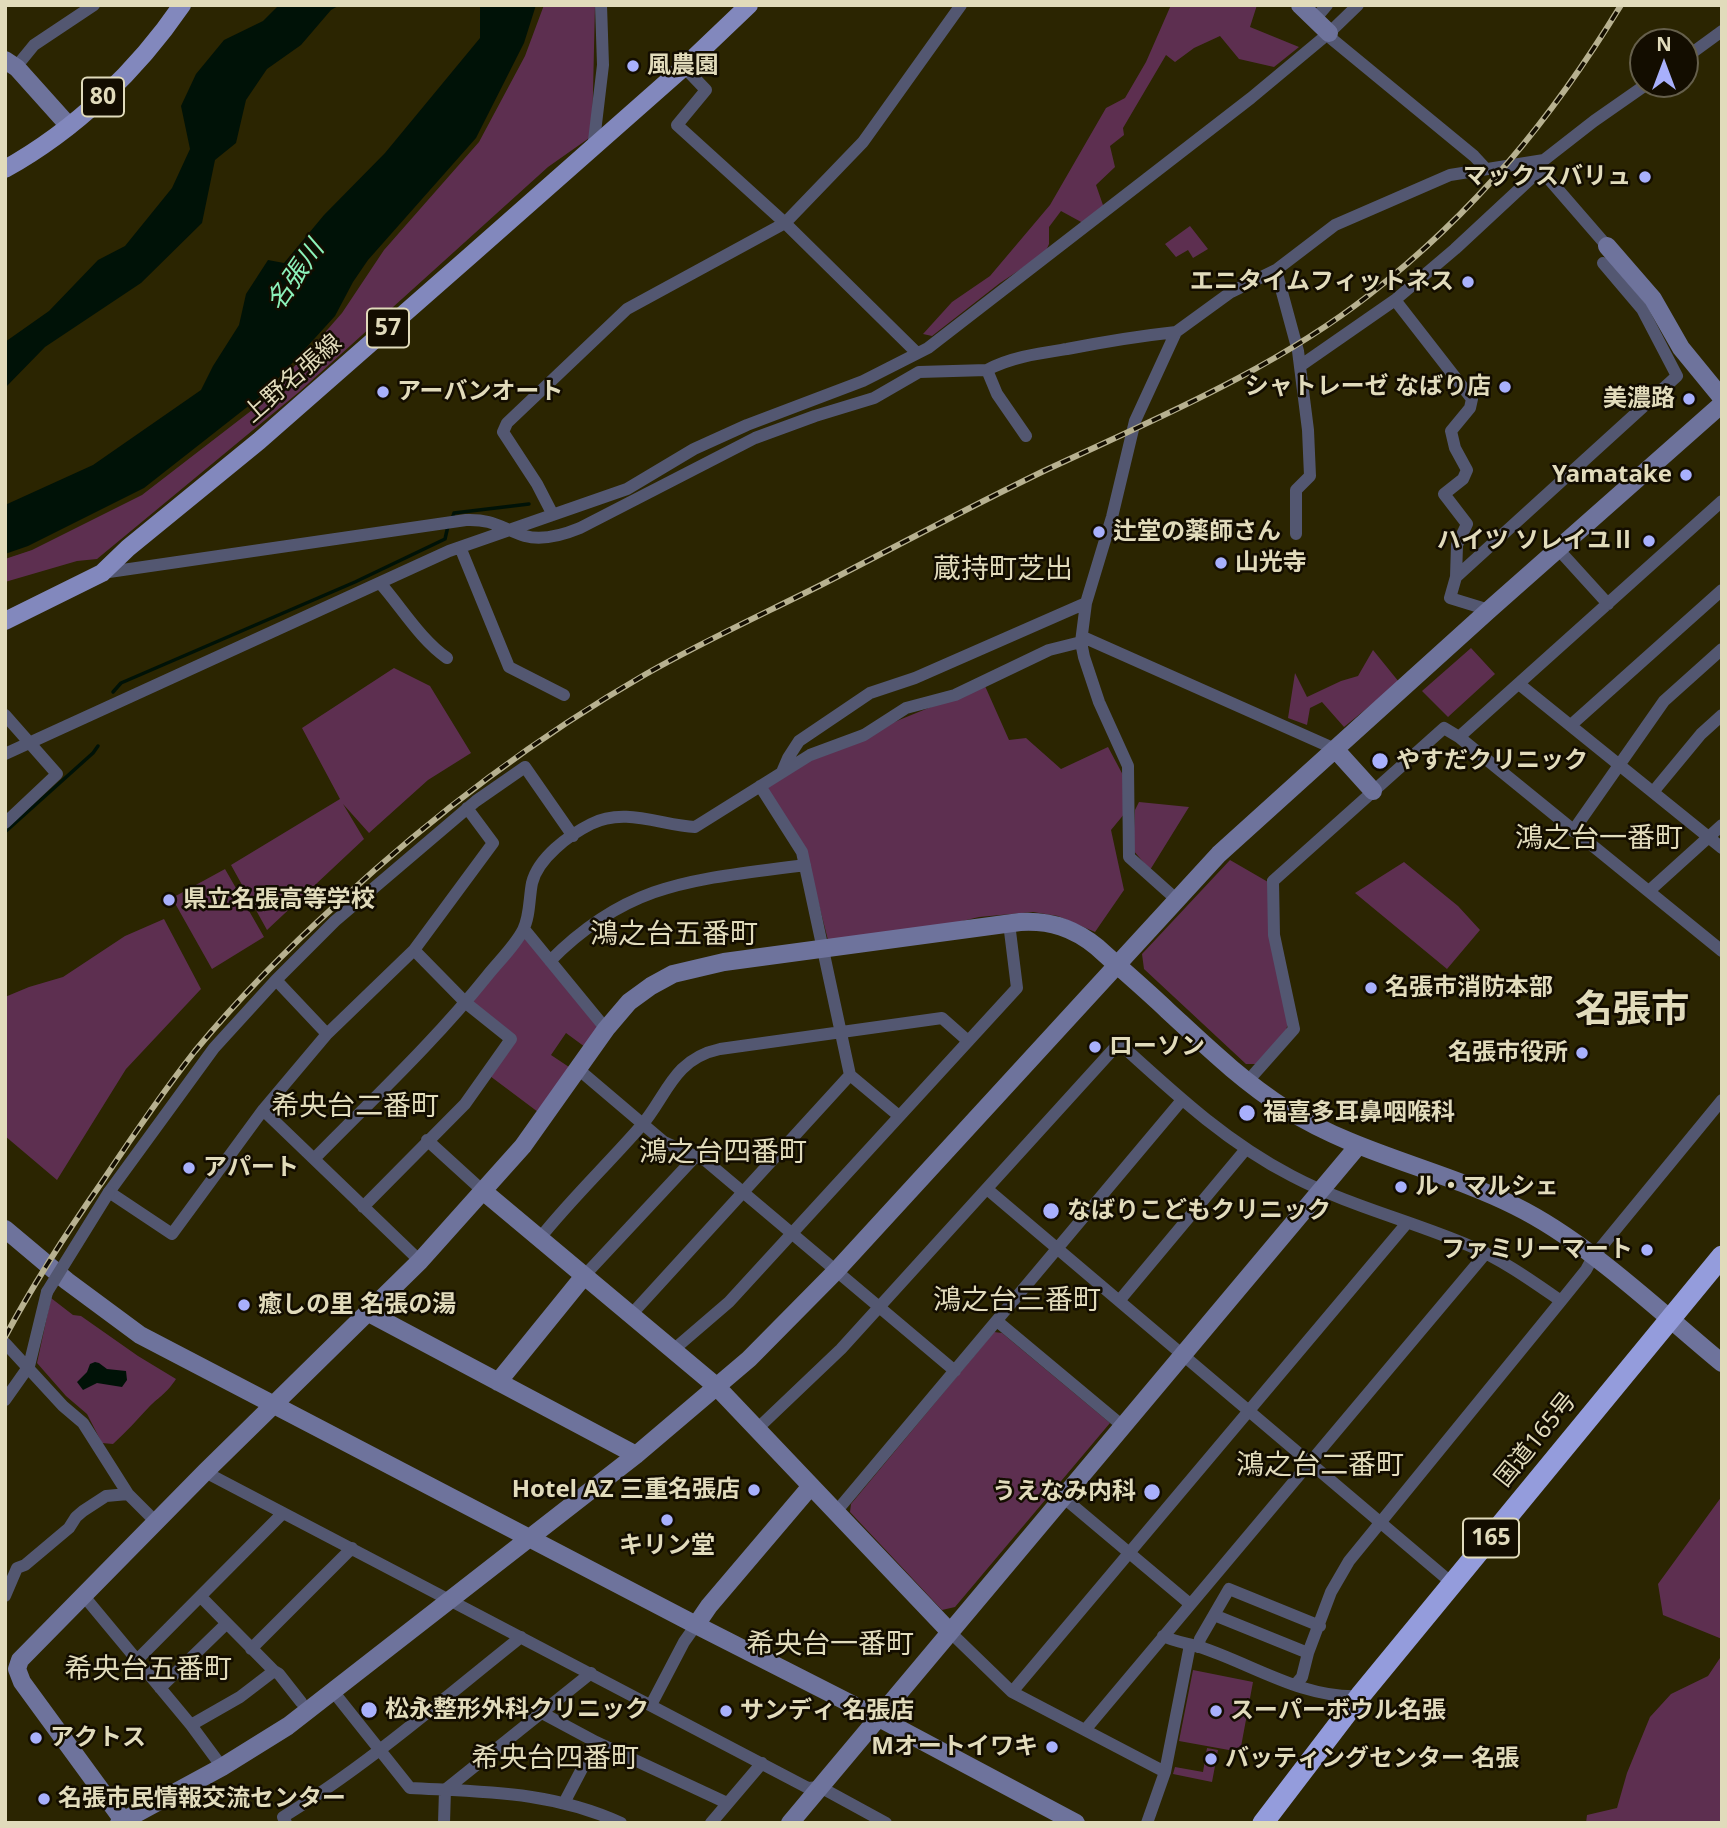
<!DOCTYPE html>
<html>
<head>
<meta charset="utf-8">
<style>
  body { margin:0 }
  #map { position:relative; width:1727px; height:1828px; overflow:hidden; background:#2b2501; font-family:"Noto Sans",sans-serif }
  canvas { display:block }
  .frame { position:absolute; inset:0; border:7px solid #e1dbbb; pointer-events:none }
  .north { position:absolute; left:1629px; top:28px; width:70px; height:70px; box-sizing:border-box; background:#130d00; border:2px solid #655f4b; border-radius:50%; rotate:0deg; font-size:19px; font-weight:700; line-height:28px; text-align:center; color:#e1dbbb }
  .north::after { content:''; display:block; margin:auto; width:24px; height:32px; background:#a8b0fc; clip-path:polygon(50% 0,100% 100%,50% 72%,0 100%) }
</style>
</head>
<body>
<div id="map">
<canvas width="1727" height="1828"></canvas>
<div class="frame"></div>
<div class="north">N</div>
</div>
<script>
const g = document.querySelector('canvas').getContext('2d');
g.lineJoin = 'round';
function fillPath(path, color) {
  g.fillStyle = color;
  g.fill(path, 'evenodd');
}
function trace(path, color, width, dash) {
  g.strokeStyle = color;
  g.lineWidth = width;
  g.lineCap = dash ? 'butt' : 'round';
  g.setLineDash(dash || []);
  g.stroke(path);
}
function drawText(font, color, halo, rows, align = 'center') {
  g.font = font + ' "Noto Sans","Noto Sans JP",sans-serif';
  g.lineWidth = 5;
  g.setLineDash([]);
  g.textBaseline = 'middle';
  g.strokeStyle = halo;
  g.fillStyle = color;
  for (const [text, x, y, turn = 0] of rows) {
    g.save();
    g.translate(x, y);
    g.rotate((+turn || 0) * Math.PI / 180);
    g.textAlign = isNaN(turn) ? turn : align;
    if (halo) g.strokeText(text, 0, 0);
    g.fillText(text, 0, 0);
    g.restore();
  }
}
fillPath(new Path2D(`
  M 544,5 L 595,5 L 592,136 L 548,167 L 299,392 L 97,559 L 77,561 L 5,582 L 5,559 L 32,550 L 142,495 L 256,407 L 307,353 L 342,313 L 384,250 L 479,142 L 525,56 Z
  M 1171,5 L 1257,5 L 1250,27 L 1299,47 L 1274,67 L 1239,59 L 1220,36 L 1194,48 L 1175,62 L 1166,55 L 1123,128 L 1124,135 L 1110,146 L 1115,167 L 1096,185 L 1104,208 L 1083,223 L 1061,211 L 1049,227 L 1049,244 L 1045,253 L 1000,283 L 932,336 L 923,334 L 952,302 L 990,276 L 1050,205 L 1106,108 L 1125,98 L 1146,62 Z
  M 1190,226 L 1208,249 L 1193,258 L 1188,250 L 1176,257 L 1165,244 Z
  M 1471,648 L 1495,674 L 1448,717 L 1422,691 Z
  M 1373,650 L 1399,682 L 1344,727 L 1322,702 L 1310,708 L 1307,725 L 1288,718 L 1295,673 L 1307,697 L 1341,681 L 1358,676 Z
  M 394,668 L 430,686 L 471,753 L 428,780 L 369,833 L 343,804 L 364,839 L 267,930 L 231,865 L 340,799 L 302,728 Z
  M 985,686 L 1009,740 L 1026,738 L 1061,769 L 1108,747 L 1124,777 L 1125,813 L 1111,830 L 1124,890 L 1095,932 L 1058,916 L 1033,912 L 979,917 L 954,923 L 829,944 L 805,850 L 763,784 C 835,747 909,714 985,686 Z
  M 1139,802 L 1189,807 L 1150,870 L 1133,850 L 1135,810 Z
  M 1230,860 L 1268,882 L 1288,1022 L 1286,1031 L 1256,1064 L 1246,1064 L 1144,969 L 1142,954 Z
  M 1404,862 L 1458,906 L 1480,930 L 1447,969 L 1355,893 Z
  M 225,869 L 264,937 L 212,969 L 172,898 Z
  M 164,919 L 201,989 L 126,1069 L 57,1180 L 5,1136 L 5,997 L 29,987 L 63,977 L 125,936 Z
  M 525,938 L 600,1028 L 585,1047 L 566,1033 L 551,1055 L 569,1067 L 538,1112 L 490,1076 L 513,1040 L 470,1001 Z
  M 51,1298 L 73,1315 L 81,1316 L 138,1356 L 176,1379 C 166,1394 160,1396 149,1407 C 137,1420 126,1432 113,1444 L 102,1443 L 87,1414 L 66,1396 L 37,1363 Z
  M 994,1332 L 1002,1333 L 1110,1423 L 955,1607 L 942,1610 L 850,1512 L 851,1504 Z
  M 1722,1496 L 1722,1639 L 1663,1615 L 1658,1584 Z
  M 1722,1655 L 1722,1823 L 1586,1823 L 1587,1815 L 1617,1808 L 1627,1773 L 1650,1717 L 1671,1694 L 1708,1676 Z
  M 1193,1670 L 1253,1682 L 1240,1752 L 1179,1741 Z
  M 1207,1748 L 1218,1750 L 1212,1782 L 1173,1774 L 1175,1767 L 1203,1772 Z`), '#5d2f50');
fillPath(new Path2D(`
  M 279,5 L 340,5 L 331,10 L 301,45 L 267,69 L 246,100 L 236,143 L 215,160 L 202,223 L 141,283 L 45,347 L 5,388 L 5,342 L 49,311 L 98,260 L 125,246 L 172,188 L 190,149 L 181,106 L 196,74 L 224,40 L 263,21 Z
  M 480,5 L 536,5 L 524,43 L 476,138 L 368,260 L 353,282 L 335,316 L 265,393 L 144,488 L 28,546 L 5,554 L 5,505 L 93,465 L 201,390 L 213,366 L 239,325 L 246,294 L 268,260 L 284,263 L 324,215 L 385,153 L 480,38 Z
  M 95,1362 L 99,1363 L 107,1369 L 126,1371 L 127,1380 L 122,1387 L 97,1383 L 83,1390 L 77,1382 L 87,1372 L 90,1364 Z`), '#001207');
trace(new Path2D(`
  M 452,519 L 454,513 L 529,504
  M 113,692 L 121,683 L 355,582 L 445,539 L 448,526
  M 5,832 L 93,753 L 98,746`), '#001207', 3.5);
trace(new Path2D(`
  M 1315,19 L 1327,5
  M 1327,35 L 1474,156 L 1486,169
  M 1685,58 L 1722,31
  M 16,67 L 34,45 L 94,5
  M 684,67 L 706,90 L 677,125 L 785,223 L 917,353
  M 593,149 L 603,65 L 601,5
  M 1535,163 L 1607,246
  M 1276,270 L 1298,351 L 1308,430 L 1310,476 L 1296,490 L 1296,534
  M 1300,366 L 1395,300
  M 987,370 L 997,394 L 1026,436
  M 553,515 L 537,484 L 503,432 L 507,423 L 627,309 L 785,223 L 863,142 L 961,5
  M 460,547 L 509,667 L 564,695
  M 1558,549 L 1608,604
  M 102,573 L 466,520 C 494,519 500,528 525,536 C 543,541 563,535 580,528 L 755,438 L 815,416 L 874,398 L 919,372 L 987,370 C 1010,357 1041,353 1067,349 C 1103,342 1139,336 1176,332
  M 1456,577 L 1677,376 L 1642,309 L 1603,263
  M 380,583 C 402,608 420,639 447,658
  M 1489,610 L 1450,598 L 1456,577 L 1457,545 L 1467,524 L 1444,494 L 1463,479 L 1467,470 L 1455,448 L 1451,431 L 1470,408 L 1472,399 L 1395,300 L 1455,249 L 1540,170
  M 1083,637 L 1335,749
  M 1519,684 L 1722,848
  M 5,715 L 57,774 L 5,823
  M 1571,725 L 1722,590
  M 1459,737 L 1722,501
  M 5,754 L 449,551 L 627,489 L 694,449 L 747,425 L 863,381 L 928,348 L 1251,98 L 1329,33 L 1358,5
  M 782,772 L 788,758 L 799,741 L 870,693 L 915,678 L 1086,603
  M 760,786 L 802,852 L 850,1075 L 899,1116
  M 1653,792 L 1701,734 L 1722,715
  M 467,808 L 493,843 L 414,950 L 327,1034 L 263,1110 L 172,1234 L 109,1192 L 214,1048 L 276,980 L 335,921 L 476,801 L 525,767 L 573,836
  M 1573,831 L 1664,701 L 1722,649
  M 1649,891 L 1722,825
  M 1176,899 L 1129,857 L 1128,766 L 1099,702 L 1084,657 L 1081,642 L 1086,603 L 1112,517 L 1135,421 L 1176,332 L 1231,292 L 1276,270 L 1335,225 L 1450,175 L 1544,160 L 1594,121 L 1647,84
  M 524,929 L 606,1029
  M 550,961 C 631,879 698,880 805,865
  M 276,980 L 327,1034
  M 578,1069 L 664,1142 L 706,1161 L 955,1371
  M 1247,1082 L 1294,1029 L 1274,935 L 1273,881 L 1444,728 L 1459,737 L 1722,951
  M 263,1110 L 420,1261
  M 427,1140 L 483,1191
  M 315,1158 C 373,1099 435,1041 487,976 C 498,962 515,946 523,930 C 530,917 529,898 532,883 C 538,858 569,835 591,824 C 624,807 661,825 695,827 L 810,755 L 864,735 L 906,708 L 955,695 L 1049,650 L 1081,642
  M 987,1189 L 1453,1584
  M 363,1207 L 465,1104 L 511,1039 L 466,1003 L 414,950
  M 540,1238 C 571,1199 608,1164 641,1126 C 657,1108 666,1085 682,1069 C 693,1058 706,1052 720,1049 L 942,1018 L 968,1041
  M 584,1276 L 696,1156
  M 1119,1301 L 1246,1149
  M 630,1316 L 850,1075
  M 997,1321 L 1124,1427
  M 5,1343 L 63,1406 L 83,1423 L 128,1494 L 156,1522
  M 672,1351 L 729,1302 L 1017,988 L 1009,923
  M 5,1400 L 29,1366 L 47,1292
  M 757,1429 L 841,1349 L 1119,1043 C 1174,1093 1226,1142 1292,1176 C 1349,1206 1412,1221 1470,1246 C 1503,1260 1532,1281 1561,1301
  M 205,1472 L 808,1788 L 820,1787 L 886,1823
  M 1064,1498 L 1190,1604
  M 835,1513 L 1182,1100
  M 83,1595 L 191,1725 L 222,1767
  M 5,1596 L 17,1568 L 25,1565 L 69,1528 L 76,1517 L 83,1511 L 106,1496 L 128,1494
  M 201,1597 L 274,1671 L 279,1674 L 301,1702
  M 1214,1615 L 1308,1653
  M 950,1632 L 1012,1692 L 1165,1772
  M 1163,1636 C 1175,1642 1187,1643 1200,1647 C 1252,1664 1303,1699 1360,1696
  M 1198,1647 L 1200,1639 L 1229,1589 L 1320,1626
  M 251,1649 L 352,1548
  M 137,1660 L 283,1513
  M 1296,1684 L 1302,1677 L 1308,1653 L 1331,1592 L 1349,1561 L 1561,1301 L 1586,1270 L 1593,1257 L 1722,1100
  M 160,1688 L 226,1624
  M 332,1690 L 410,1788 C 484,1792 551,1791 621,1823
  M 1012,1692 L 1407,1223
  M 651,1705 L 684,1642 L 696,1625
  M 542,1713 L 596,1742 L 727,1803
  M 191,1725 L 240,1697 L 274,1671
  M 1085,1730 L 1486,1253
  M 445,1790 L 591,1673
  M 564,1803 L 596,1742
  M 286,1823 L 283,1817 C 368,1765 444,1698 521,1637
  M 444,1823 L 445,1790
  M 711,1823 L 762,1763
  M 1147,1823 L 1165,1772 L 1190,1645`), '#535771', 12);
trace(new Path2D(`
  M 1300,5 L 1329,33
  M 5,60 L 17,68 L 69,126
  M 1607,246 L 1653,299 L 1681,348 L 1722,398
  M 1335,749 L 1373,791
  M 483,1191 L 716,1386 L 950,1632
  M 5,1229 L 67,1281 L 140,1335 L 696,1625 L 879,1718 L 1076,1823
  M 367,1312 L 636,1455
  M 498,1382 L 584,1276
  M 696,1625 L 709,1606 L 811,1486
  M 119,1823 L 222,1767 L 288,1726 L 636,1455 L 749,1359 L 836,1271 L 1219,854 L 1489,610 L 1722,404
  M 125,1823 L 22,1682 L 17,1669 L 20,1660 L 205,1472 L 420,1261 L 523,1146 L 606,1029 L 629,1002 L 651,986 L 673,974 L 724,962 L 1020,922 C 1050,920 1074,928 1097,947 C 1120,968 1145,989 1168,1011 C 1206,1046 1242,1081 1286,1109 C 1357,1154 1441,1169 1515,1206 C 1588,1242 1659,1311 1722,1363
  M 790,1823 L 1358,1146`), '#6e739c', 18);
trace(new Path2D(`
  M 5,169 C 75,130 137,71 182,5
  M 5,621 L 102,573 L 128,548 L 259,441 L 471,255 L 684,67 L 749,5`), '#8288bd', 18);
trace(new Path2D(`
  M 1263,1823 L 1360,1696 L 1722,1256`), '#949cdc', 21);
const rail = new Path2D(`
  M 5,1337 C 34,1283 67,1232 102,1182 C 132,1137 162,1093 195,1051 C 239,998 286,950 337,904 C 433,815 533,739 646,674 C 702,642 761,615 819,586 C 895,547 971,506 1048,469 C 1157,418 1273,370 1369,295 C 1475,212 1551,120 1621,5`);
trace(rail, '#b7b190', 6);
trace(rail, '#130d00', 3.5, [10]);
trace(new Path2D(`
  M 47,1292 L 109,1192`), '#535771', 12);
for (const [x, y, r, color] of [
  [633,66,7,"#a8b0fc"],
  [1645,177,7,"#a8b0fc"],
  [1468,282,7,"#a8b0fc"],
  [1505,387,7,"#a8b0fc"],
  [383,392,7,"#a8b0fc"],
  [1689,399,7,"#a8b0fc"],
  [1686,475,7,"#a8b0fc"],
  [1099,532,7,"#a8b0fc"],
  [1649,541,7,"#a8b0fc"],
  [1221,563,7,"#a8b0fc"],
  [1380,761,9,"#a8b0fc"],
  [169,900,7,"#a8b0fc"],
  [1371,988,7,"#a8b0fc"],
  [1095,1047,7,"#a8b0fc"],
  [1582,1053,7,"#a8b0fc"],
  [1247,1113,9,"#a8b0fc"],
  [189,1168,7,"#a8b0fc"],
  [1401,1187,7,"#a8b0fc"],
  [1051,1211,9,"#a8b0fc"],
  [1647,1250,7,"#a8b0fc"],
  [244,1305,7,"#a8b0fc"],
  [754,1490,7,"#a8b0fc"],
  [1152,1492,9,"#a8b0fc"],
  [667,1520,7,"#a8b0fc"],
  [369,1710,9,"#a8b0fc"],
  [726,1711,7,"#a8b0fc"],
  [1216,1711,7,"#a8b0fc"],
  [36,1738,7,"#a8b0fc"],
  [1052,1747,7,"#a8b0fc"],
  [1211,1759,7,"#a8b0fc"],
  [44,1799,7,"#a8b0fc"]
]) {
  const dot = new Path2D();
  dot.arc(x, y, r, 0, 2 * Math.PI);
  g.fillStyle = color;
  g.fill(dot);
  trace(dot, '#130d00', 2.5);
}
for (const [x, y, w] of [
  [103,97,42],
  [388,328,42],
  [1491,1538,56]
]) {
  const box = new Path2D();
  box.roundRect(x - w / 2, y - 19.5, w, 39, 5);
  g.fillStyle = '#130d00';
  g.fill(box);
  trace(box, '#e1dbbb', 2);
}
drawText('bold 23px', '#e1dbbb', null, [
  ["80",103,97],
  ["57",388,328],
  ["165",1491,1538]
]);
drawText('bold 24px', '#e1dbbb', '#130d00', [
  ["風農園",647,66],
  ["マックスバリュ",1631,177,"right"],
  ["エニタイムフィットネス",1454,282,"right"],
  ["シャトレーゼ なばり店",1491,387,"right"],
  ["アーバンオート",397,392],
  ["美濃路",1675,399,"right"],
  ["Yamatake",1672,475,"right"],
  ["辻堂の薬師さん",1113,532],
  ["ハイツ ソレイユⅡ",1635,541,"right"],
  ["山光寺",1235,563],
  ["やすだクリニック",1396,761],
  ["県立名張高等学校",183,900],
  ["名張市消防本部",1385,988],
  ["ローソン",1109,1047],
  ["名張市役所",1568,1053,"right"],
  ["福喜多耳鼻咽喉科",1263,1113],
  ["アパート",203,1168],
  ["ル・マルシェ",1415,1187],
  ["なばりこどもクリニック",1067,1211],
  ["ファミリーマート",1633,1250,"right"],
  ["癒しの里 名張の湯",258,1305],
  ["Hotel AZ 三重名張店",740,1490,"right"],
  ["うえなみ内科",1136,1492,"right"],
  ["キリン堂",667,1546,"center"],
  ["松永整形外科クリニック",385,1710],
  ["サンディ 名張店",740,1711],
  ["スーパーボウル名張",1230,1711],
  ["アクトス",50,1738],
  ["Mオートイワキ",1038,1747,"right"],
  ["バッティングセンター 名張",1225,1759],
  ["名張市民情報交流センター",58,1799]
], 'left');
drawText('24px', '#e1dbbb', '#130d00', [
  ["上野名張線",293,379,-41],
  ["国道165号",1536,1440,-51]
]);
drawText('italic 26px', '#8cf2ba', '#130d00', [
  ["名張川",296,276,-55]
]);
drawText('28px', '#e1dbbb', '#130d00', [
  ["蔵持町芝出",1003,570],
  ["鴻之台一番町",1599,839],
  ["鴻之台五番町",674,935],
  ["希央台二番町",355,1107],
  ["鴻之台四番町",723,1153],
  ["鴻之台三番町",1017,1301],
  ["鴻之台二番町",1320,1466],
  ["希央台一番町",830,1645],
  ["希央台五番町",148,1670],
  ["希央台四番町",555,1759]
]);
drawText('bold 38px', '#e1dbbb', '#130d00', [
  ["名張市",1632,1011]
]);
</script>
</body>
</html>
